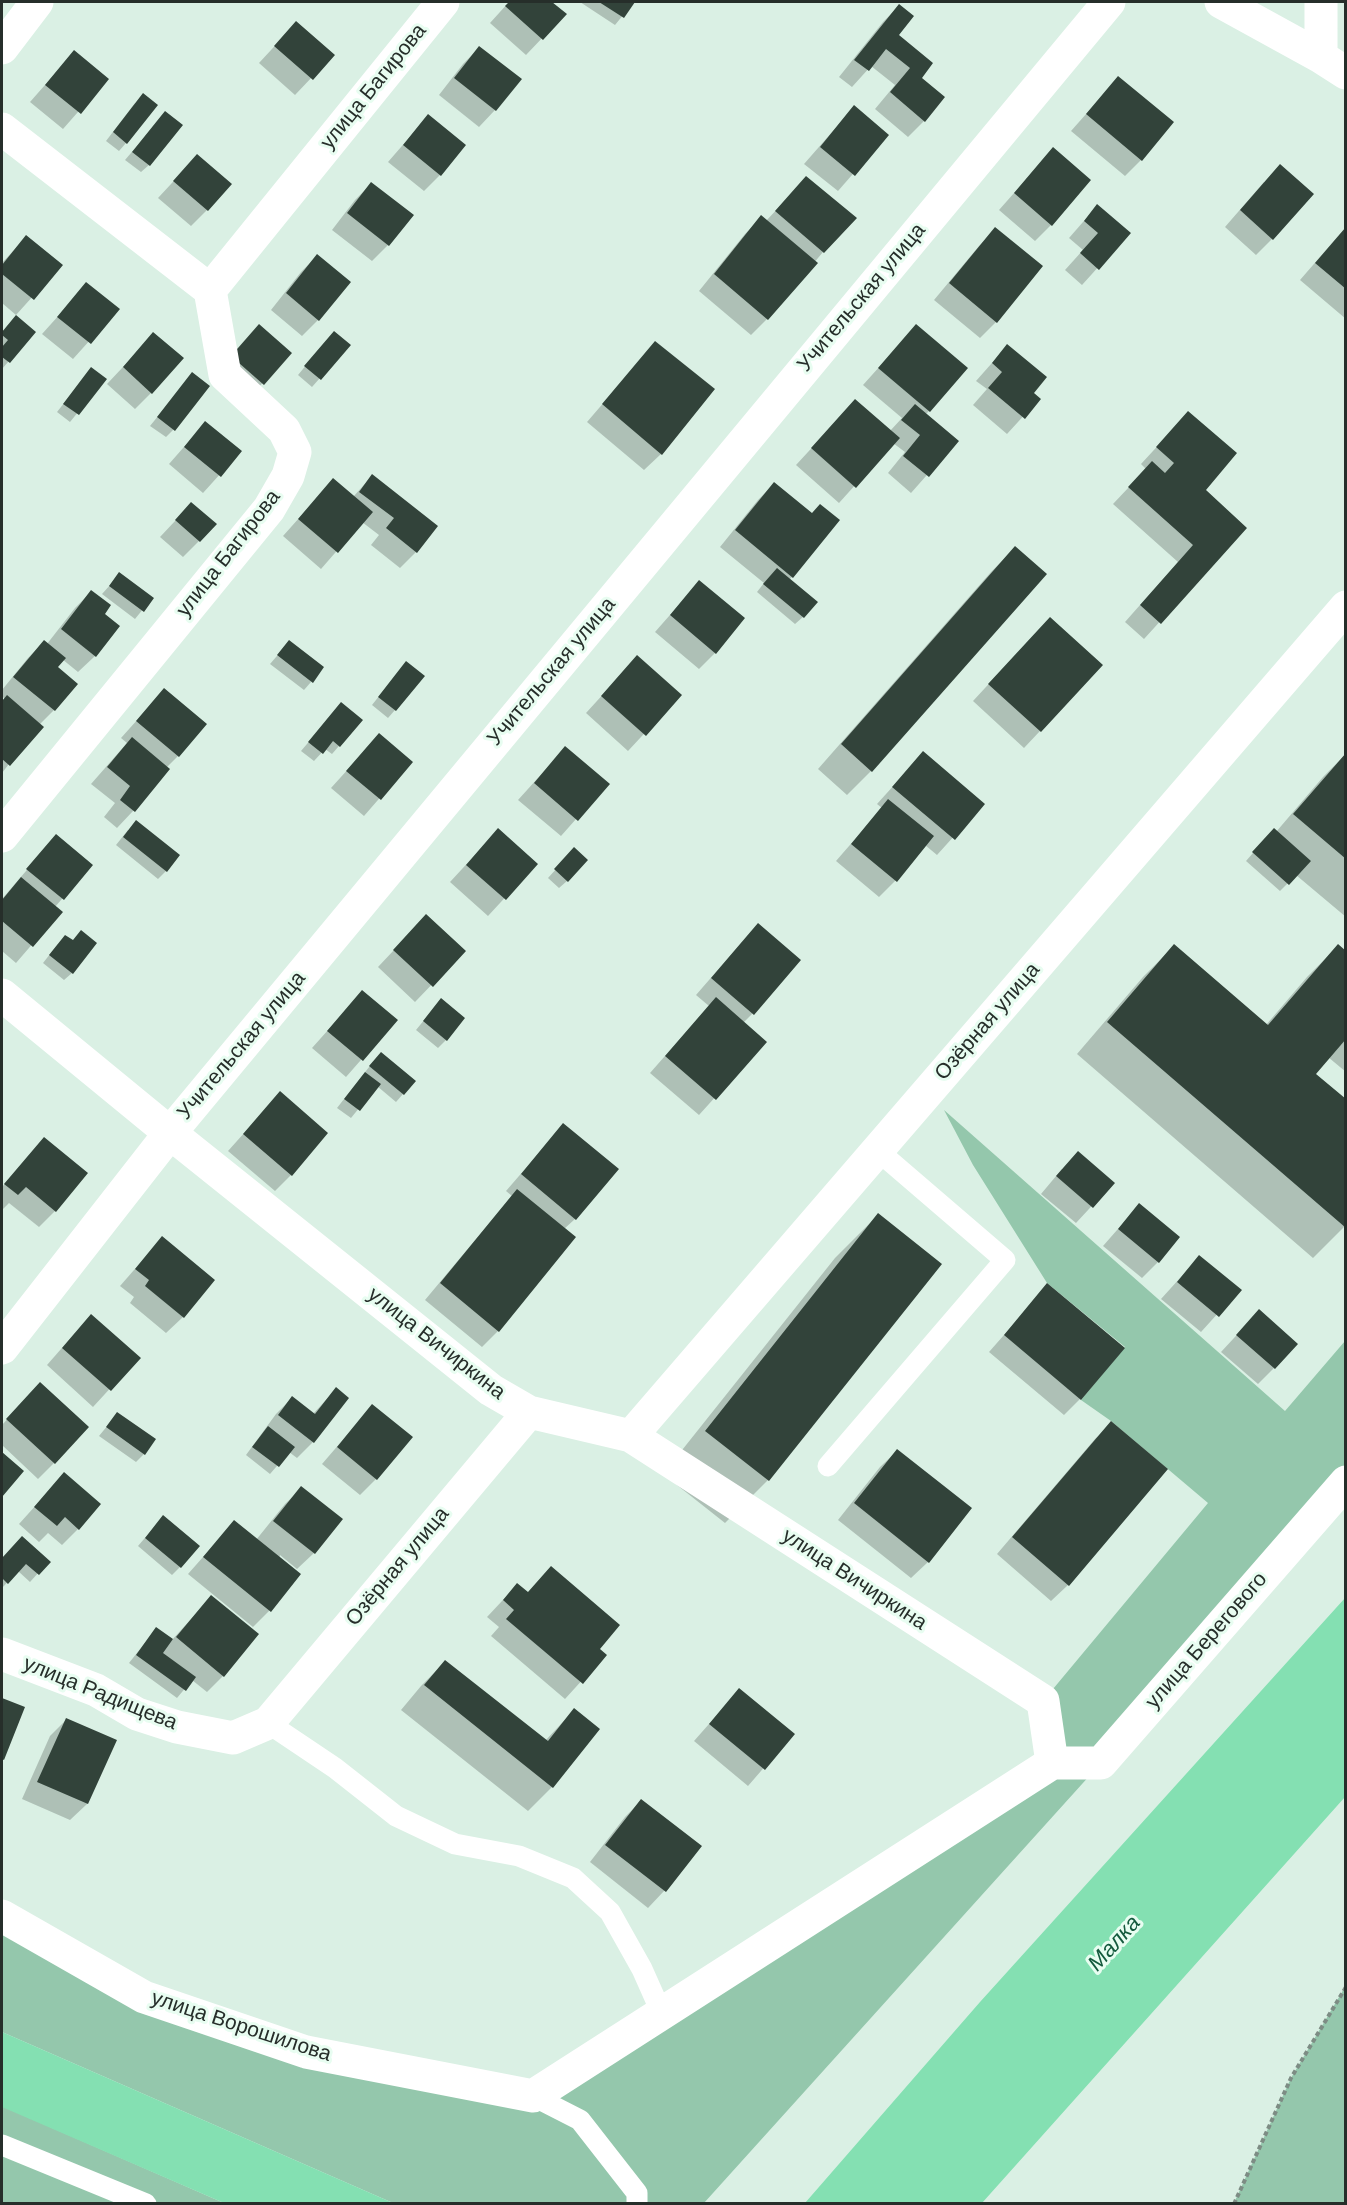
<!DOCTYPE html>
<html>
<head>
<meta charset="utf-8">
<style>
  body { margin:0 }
  #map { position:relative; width:1347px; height:2205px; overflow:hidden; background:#daf0e4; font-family:"DM Sans",sans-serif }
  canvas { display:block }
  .frame { position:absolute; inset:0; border:3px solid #262e2a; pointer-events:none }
</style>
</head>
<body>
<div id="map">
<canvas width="1347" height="2205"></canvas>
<div class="frame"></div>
</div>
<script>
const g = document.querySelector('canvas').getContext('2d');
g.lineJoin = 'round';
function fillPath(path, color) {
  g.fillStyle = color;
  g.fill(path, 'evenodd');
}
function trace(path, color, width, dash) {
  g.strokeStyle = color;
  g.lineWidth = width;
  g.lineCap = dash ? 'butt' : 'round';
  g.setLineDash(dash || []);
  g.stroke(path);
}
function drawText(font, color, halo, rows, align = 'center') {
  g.font = font + ' "DM Sans",sans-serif';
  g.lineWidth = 6;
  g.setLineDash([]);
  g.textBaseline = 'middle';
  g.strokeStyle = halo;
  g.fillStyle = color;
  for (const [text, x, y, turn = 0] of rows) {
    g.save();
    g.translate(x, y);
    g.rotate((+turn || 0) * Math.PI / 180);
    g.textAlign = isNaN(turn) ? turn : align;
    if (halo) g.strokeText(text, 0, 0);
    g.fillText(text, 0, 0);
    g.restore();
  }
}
fillPath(new Path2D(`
  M 944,1110 L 1285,1411 L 1345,1341 L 1345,1482 L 1101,1763 L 704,2203 L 393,2203 L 2,2032 L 2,1916 L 144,1997 L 533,2096 L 1052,1763 L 1043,1701 L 1208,1503 L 1111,1421 L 1081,1400 L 1125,1347 L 1047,1283 L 973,1165 Z
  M 1345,1987 L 1345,2203 L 1234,2203 L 1291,2078 Z
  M 2,2106 L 224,2203 L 2,2203 Z`), '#94c7ac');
fillPath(new Path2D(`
  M 1345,1598 L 1345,1797 L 982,2203 L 805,2203 L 980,2002 Z
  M 2,2032 L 393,2203 L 224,2203 L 2,2107 Z`), '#84e0b2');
fillPath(new Path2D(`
  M 509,2 L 550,2 L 565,14 L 526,55 L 490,23 Z
  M 580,2 L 632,2 L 633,3 L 615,25 Z
  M 899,6 L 897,36 L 920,78 L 924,121 L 908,137 L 875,109 L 895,85 L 871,66 L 852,87 L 839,77 L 883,22 Z
  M 296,23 L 333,55 L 295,95 L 259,63 Z
  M 479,48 L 495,110 L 479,127 L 439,95 L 463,64 Z
  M 74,52 L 107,79 L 63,129 L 30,102 Z
  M 1118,78 L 1141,160 L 1125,176 L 1071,131 Z
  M 135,103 L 126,143 L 119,151 L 106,141 Z
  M 854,107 L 887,135 L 838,191 L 804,164 Z
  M 165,113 L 149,165 L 141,172 L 125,160 Z
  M 428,116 L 440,175 L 424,191 L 388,162 Z
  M 1053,149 L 1051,225 L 1035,241 L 999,210 Z
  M 197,156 L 207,210 L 191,226 L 158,198 Z
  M 806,178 L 823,252 L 767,319 L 751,335 L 699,291 L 745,234 L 761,218 L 766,221 Z
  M 1264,182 L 1272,239 L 1256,255 L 1225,227 Z
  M 371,184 L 388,245 L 372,261 L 332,230 L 355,200 Z
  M 1097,206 L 1129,233 L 1082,285 L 1065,270 L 1083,250 L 1069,238 Z
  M 1346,227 L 1346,319 L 1300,280 Z
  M 996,229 L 996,322 L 980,338 L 934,300 L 979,246 Z
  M 26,237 L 61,265 L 16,315 L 2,303 L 2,263 Z
  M 317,256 L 318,320 L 302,336 L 271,310 L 301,272 Z
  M 87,284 L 118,309 L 73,359 L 42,334 Z
  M 8,325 L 34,332 L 2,369 L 2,333 Z
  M 259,326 L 290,353 L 247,400 L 216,373 Z
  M 916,326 L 929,411 L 925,415 L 957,441 L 911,493 L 888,473 L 905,452 L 893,443 L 839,503 L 796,465 L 855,401 L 890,431 L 902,418 L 863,385 Z
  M 154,334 L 151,393 L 135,409 L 107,384 Z
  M 327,340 L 349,345 L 312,387 L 298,375 Z
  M 655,343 L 712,389 L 661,454 L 644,470 L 587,422 Z
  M 1007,346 L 1032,393 L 1039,399 L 1007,434 L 973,405 L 987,389 L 976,381 Z
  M 91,369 L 105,379 L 70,422 L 57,412 Z
  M 192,374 L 173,430 L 166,437 L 150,426 Z
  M 1188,413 L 1204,490 L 1245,528 L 1144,639 L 1125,622 L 1178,562 L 1113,504 L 1146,469 L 1141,464 Z
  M 205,423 L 240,452 L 203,493 L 169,464 Z
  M 372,476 L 416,552 L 400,568 L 371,545 L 379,535 L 362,522 L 321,569 L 283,536 L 333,480 L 353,497 Z
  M 774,484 L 792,577 L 789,580 L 803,617 L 795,624 L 757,592 L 764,583 L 720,547 L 758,500 Z
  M 191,504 L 199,541 L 183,557 L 160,537 Z
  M 1015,548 L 871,771 L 847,795 L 818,769 L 991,572 Z
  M 120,574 L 152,598 L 135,619 L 102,594 Z
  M 699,582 L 715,653 L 699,669 L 655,632 Z
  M 91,592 L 103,614 L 95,656 L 78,672 L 62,659 L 56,667 L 54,710 L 39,725 L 2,773 L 2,702 L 5,699 L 2,696 L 2,690 L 28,658 L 44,642 L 47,644 L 75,608 Z
  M 1034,635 L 1040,731 L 1024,748 L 973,701 Z
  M 289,642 L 311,682 L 304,690 L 270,664 Z
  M 637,657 L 680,695 L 628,751 L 586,713 Z
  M 399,671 L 395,710 L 388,718 L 372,705 Z
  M 164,690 L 178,756 L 166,768 L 168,770 L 133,811 L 117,828 L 104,817 L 115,803 L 91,784 L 127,743 L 121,738 Z
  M 341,704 L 339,746 L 332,754 L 325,749 L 314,761 L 301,751 Z
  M 379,735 L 411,762 L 364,816 L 331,788 Z
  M 565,748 L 607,784 L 561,836 L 518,800 Z
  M 923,753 L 983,804 L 937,855 L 925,845 L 895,881 L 879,897 L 836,861 L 882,808 L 877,804 Z
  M 1346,754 L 1346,917 L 1296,875 L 1280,891 L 1246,861 L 1266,838 L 1276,832 L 1323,777 Z
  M 128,830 L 166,871 L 158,879 L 116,845 Z
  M 498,830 L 536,864 L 488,916 L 450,882 Z
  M 56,836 L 91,865 L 55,907 L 60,912 L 16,963 L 2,951 L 2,899 Z
  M 567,857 L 567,881 L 559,888 L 548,878 Z
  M 410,933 L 464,951 L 415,1002 L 378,967 Z
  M 742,942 L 752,1014 L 743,1023 L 765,1042 L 699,1115 L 650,1073 L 709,1006 L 696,995 Z
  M 58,944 L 72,973 L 64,980 L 43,963 Z
  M 1174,946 L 1266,1025 L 1307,977 L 1338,946 L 1346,952 L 1346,1072 L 1328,1057 L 1314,1074 L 1346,1225 L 1313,1258 L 1077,1054 L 1143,977 Z
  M 362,992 L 396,1020 L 346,1077 L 312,1048 Z
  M 434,1008 L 446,1040 L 438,1048 L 416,1030 Z
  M 373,1062 L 403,1094 L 396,1102 L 377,1086 L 351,1118 L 337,1108 Z
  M 280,1093 L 291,1175 L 275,1191 L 228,1151 Z
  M 563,1125 L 575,1219 L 564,1229 L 498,1331 L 482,1347 L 425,1300 L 512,1196 L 506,1191 Z
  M 44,1139 L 55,1211 L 39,1227 L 9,1203 L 2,1210 L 2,1187 Z
  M 1062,1169 L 1113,1183 L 1076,1223 L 1041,1194 Z
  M 1139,1205 L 1158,1262 L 1142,1278 L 1103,1246 Z
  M 878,1215 L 940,1264 L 768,1480 L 725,1523 L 663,1474 L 835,1258 Z
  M 162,1238 L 183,1317 L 166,1333 L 130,1303 L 134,1297 L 120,1286 Z
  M 1199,1257 L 1239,1290 L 1201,1332 L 1161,1299 Z
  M 1048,1285 L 1080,1399 L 1064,1415 L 989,1352 Z
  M 1259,1311 L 1274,1368 L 1258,1384 L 1221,1352 Z
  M 75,1333 L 138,1358 L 93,1407 L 47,1365 Z
  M 336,1389 L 347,1398 L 313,1442 L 297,1458 L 289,1452 L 270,1474 L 246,1455 L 276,1414 L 292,1398 L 313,1414 Z
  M 24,1401 L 54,1463 L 38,1479 L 2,1445 L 2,1425 Z
  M 372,1406 L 376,1479 L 360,1495 L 322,1464 Z
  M 117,1414 L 144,1454 L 136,1462 L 99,1436 Z
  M 1112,1423 L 1068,1585 L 1051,1601 L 997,1554 L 1095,1439 Z
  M 897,1451 L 928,1562 L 911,1578 L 838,1520 L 880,1467 Z
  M 2,1454 L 22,1471 L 2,1495 Z
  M 64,1474 L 78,1529 L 62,1545 L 48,1533 L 39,1542 L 19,1524 Z
  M 302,1488 L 341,1519 L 314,1553 L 297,1569 L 280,1555 L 269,1611 L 253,1627 L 188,1574 L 234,1522 L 256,1540 L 285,1504 Z
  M 156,1525 L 180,1567 L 172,1575 L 138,1546 Z
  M 22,1538 L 48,1562 L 30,1582 L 18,1571 L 2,1588 L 2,1559 Z
  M 517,1585 L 605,1655 L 565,1699 L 491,1636 L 499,1627 L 487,1617 Z
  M 211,1597 L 223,1676 L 207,1692 L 192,1680 L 177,1698 L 129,1663 L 156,1629 L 172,1640 Z
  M 445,1662 L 545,1741 L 574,1710 L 552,1787 L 528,1811 L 401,1710 L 421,1686 Z
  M 739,1690 L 793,1734 L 748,1786 L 694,1741 Z
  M 2,1700 L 23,1708 L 2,1761 Z
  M 67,1719 L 115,1741 L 87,1804 L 70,1820 L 22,1799 L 50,1736 Z
  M 641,1801 L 699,1846 L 664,1891 L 648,1908 L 590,1862 L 625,1817 Z`), '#0003');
fillPath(new Path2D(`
  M 509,2 L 552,2 L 567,14 L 543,40 L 505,6 Z
  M 599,2 L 635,2 L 624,18 Z
  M 899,4 L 914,16 L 899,35 L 933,63 L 922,78 L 945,97 L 925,122 L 890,92 L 910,68 L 886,49 L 869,71 L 854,60 Z
  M 296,21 L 335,55 L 313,80 L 274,46 Z
  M 479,46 L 522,79 L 496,111 L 454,78 Z
  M 74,50 L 109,79 L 81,114 L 45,85 Z
  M 1118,76 L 1174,122 L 1142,161 L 1086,114 Z
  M 143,93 L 158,105 L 127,144 L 113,132 Z
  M 854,105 L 889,135 L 855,176 L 820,147 Z
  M 165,111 L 183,125 L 150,166 L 132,152 Z
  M 428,114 L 466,145 L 441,176 L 403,145 Z
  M 1053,147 L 1091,180 L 1052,226 L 1014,193 Z
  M 197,154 L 232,184 L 208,211 L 173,181 Z
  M 1280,164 L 1314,194 L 1273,240 L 1240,210 Z
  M 806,176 L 857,218 L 824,253 L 775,211 Z
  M 371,182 L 414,215 L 389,246 L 347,213 Z
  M 1097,204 L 1131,233 L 1099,270 L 1080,253 L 1098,233 L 1084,221 Z
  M 761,215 L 818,263 L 768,320 L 714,274 Z
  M 995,227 L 1043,266 L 997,323 L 949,283 Z
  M 1346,227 L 1346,289 L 1315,263 Z
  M 26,235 L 63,265 L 34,300 L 2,274 L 2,265 Z
  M 317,254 L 351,282 L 319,321 L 286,293 Z
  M 86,282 L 120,309 L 91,344 L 57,317 Z
  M 16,315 L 36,332 L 10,363 L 2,357 L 2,347 L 8,340 L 2,335 L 2,332 Z
  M 259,324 L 292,353 L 264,385 L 231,356 Z
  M 916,324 L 968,368 L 930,412 L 878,368 Z
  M 334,331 L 351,345 L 321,380 L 304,366 Z
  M 153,332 L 184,358 L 152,394 L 123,367 Z
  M 655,341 L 715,389 L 662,455 L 602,404 Z
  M 1007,344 L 1047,377 L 1034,393 L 1041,399 L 1025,419 L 988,388 L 1002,372 L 992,363 Z
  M 91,367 L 107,379 L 79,415 L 63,404 Z
  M 192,372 L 210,386 L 175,431 L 157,417 Z
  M 855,399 L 900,438 L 856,488 L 811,448 Z
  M 915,404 L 959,441 L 929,477 L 903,456 L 920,435 L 901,420 Z
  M 1188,411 L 1237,453 L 1206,490 L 1247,528 L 1161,624 L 1140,605 L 1193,545 L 1128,487 L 1152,461 L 1165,473 L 1174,463 L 1156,447 Z
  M 205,421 L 242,451 L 221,477 L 184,447 Z
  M 372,474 L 438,526 L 417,553 L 386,528 L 394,518 L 359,492 Z
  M 333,478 L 373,512 L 338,553 L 298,519 Z
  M 774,482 L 812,513 L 820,504 L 840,520 L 793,578 L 735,530 Z
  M 191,502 L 217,524 L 200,542 L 175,520 Z
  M 1015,546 L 1047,574 L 872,772 L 841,744 Z
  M 777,568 L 818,602 L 804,618 L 763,584 Z
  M 119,572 L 154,598 L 144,612 L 109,586 Z
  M 699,580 L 745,618 L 716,654 L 670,615 Z
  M 91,590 L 111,605 L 105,614 L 120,626 L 96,657 L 61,629 Z
  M 1050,617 L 1103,665 L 1041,732 L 988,684 Z
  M 44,640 L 66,658 L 58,667 L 78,684 L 55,711 L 13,677 Z
  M 289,640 L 324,667 L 313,683 L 277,655 Z
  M 637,655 L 682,695 L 646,736 L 601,696 Z
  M 406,661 L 425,676 L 396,711 L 378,697 Z
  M 164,688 L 207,724 L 179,757 L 136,721 Z
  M 7,695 L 44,727 L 10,766 L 2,759 L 2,701 Z
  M 341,702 L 363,720 L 340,747 L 333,741 L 323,754 L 308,742 Z
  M 379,733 L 413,762 L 381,800 L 346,771 Z
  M 132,737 L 170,769 L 135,812 L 120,800 L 130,786 L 107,767 Z
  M 565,746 L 610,784 L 578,821 L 534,783 Z
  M 923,751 L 985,804 L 955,840 L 892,787 Z
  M 1346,753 L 1346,859 L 1293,814 Z
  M 888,799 L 934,836 L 897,882 L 851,844 Z
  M 136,820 L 180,855 L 167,872 L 123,837 Z
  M 498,828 L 538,864 L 506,900 L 466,865 Z
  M 1274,828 L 1311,861 L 1289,885 L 1252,852 Z
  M 56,834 L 93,865 L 64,900 L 26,869 Z
  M 574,847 L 588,860 L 568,882 L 554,869 Z
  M 21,877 L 63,912 L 33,947 L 2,921 L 2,900 Z
  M 426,914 L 466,951 L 433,987 L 393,950 Z
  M 758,923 L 801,960 L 754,1015 L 711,978 Z
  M 81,930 L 97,943 L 73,974 L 49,955 L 65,935 L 73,940 Z
  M 1174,944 L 1268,1025 L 1338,944 L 1346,951 L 1346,1039 L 1316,1074 L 1346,1099 L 1346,1228 L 1107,1022 Z
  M 362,990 L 398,1020 L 363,1061 L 327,1031 Z
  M 716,997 L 767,1042 L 716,1100 L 665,1056 Z
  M 441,998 L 465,1018 L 447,1041 L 423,1021 Z
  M 381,1052 L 416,1081 L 404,1095 L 369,1066 Z
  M 365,1072 L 381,1084 L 360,1111 L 344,1099 Z
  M 280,1091 L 328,1133 L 292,1176 L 243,1134 Z
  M 563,1123 L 619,1169 L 576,1220 L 521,1174 Z
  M 44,1137 L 88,1173 L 56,1212 L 26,1187 L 18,1195 L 4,1184 Z
  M 1078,1151 L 1115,1183 L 1093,1208 L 1056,1176 Z
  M 517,1189 L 576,1237 L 499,1332 L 440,1283 Z
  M 1139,1203 L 1180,1237 L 1159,1263 L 1118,1229 Z
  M 878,1213 L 942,1264 L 769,1481 L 705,1431 Z
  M 162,1236 L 215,1280 L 184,1318 L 145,1286 L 149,1280 L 135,1269 Z
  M 1199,1255 L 1242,1290 L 1219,1317 L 1177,1282 Z
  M 1047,1283 L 1125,1348 L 1081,1400 L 1004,1335 Z
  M 1259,1309 L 1298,1344 L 1275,1369 L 1236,1335 Z
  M 91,1314 L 141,1358 L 111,1391 L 62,1348 Z
  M 40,1382 L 89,1427 L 55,1464 L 6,1419 Z
  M 336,1387 L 349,1398 L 314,1443 L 278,1415 L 292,1396 L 315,1414 Z
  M 372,1404 L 413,1437 L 377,1480 L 337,1447 Z
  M 117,1412 L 156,1439 L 145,1455 L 106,1427 Z
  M 1111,1421 L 1168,1469 L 1069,1586 L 1012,1537 Z
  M 268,1426 L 295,1447 L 279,1467 L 252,1447 Z
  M 897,1449 L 972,1508 L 929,1563 L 854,1503 Z
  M 2,1452 L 24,1471 L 2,1497 Z
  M 64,1472 L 101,1504 L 79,1530 L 65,1517 L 57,1526 L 34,1507 Z
  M 301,1486 L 343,1519 L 315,1554 L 273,1521 Z
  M 163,1515 L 200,1546 L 181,1568 L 145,1538 Z
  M 234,1520 L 301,1574 L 271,1612 L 203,1557 Z
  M 22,1536 L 51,1562 L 39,1575 L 26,1564 L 8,1584 L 2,1578 L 2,1558 Z
  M 551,1566 L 620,1625 L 600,1649 L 607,1655 L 583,1684 L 506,1619 L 514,1610 L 503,1600 L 517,1583 L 528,1592 Z
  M 211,1595 L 259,1634 L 224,1677 L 176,1637 Z
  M 156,1627 L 173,1639 L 163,1653 L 196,1677 L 186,1691 L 136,1655 Z
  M 445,1660 L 548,1741 L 574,1708 L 600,1729 L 553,1788 L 424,1685 Z
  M 739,1688 L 795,1734 L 765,1770 L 709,1724 Z
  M 2,1698 L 25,1707 L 4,1760 L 2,1759 Z
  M 66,1718 L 117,1740 L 88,1804 L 37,1782 Z
  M 641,1799 L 702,1846 L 666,1892 L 605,1845 Z`), '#32433a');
trace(new Path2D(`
  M 1234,2204 L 1291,2078 L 1346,1987`), '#7d8c84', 4, [4.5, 3]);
trace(new Path2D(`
  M 828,1466 L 1005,1260 L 877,1150
  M 268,1723 L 335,1768 L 396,1816 L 455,1844 L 519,1856 L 573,1878 L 610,1912 L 642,1969 L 662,2014
  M 533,2096 L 580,2120 L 637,2193 L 637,2204
  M 2,2145 L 146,2204`), '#fff', 21);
trace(new Path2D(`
  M 1221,2 L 1321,57 L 1346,73
  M 1321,2 L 1321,57
  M 2,48 L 37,2
  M 2,129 L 210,290
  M 2,836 L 269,509 L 288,476 L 295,452 L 284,430 L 225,375 L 210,290 L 443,2
  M 2,995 L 170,1133 L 491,1390 L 529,1412 L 631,1436 L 1043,1701 L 1052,1763
  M 2,1348 L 170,1133 L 1109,2
  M 631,1436 L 1346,607
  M 2,1654 L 96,1690 L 137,1714 L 177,1727 L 233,1738 L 268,1723 L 529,1412
  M 1052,1763 L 1101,1763 L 1346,1482
  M 2,1916 L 144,1997 L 306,2052 L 533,2096 L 1052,1763`), '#fff', 33);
drawText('21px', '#262e2a', '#e8fdf1', [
  ["улица Багирова",374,87,-51],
  ["Учительская улица",862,298,-50],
  ["улица Багирова",229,554,-52],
  ["Учительская улица",552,672,-50],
  ["Озёрная улица",988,1022,-49],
  ["Учительская улица",242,1046,-50],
  ["улица Вичиркина",436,1344,38],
  ["Озёрная улица",398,1567,-50],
  ["улица Вичиркина",854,1580,33],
  ["улица Берегового",1207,1641,-49],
  ["улица Радищева",100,1694,22],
  ["улица Ворошилова",241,2027,18]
]);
drawText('italic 22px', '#145a3d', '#e8fdf1', [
  ["Малка",1115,1944,-48]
]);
</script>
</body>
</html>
